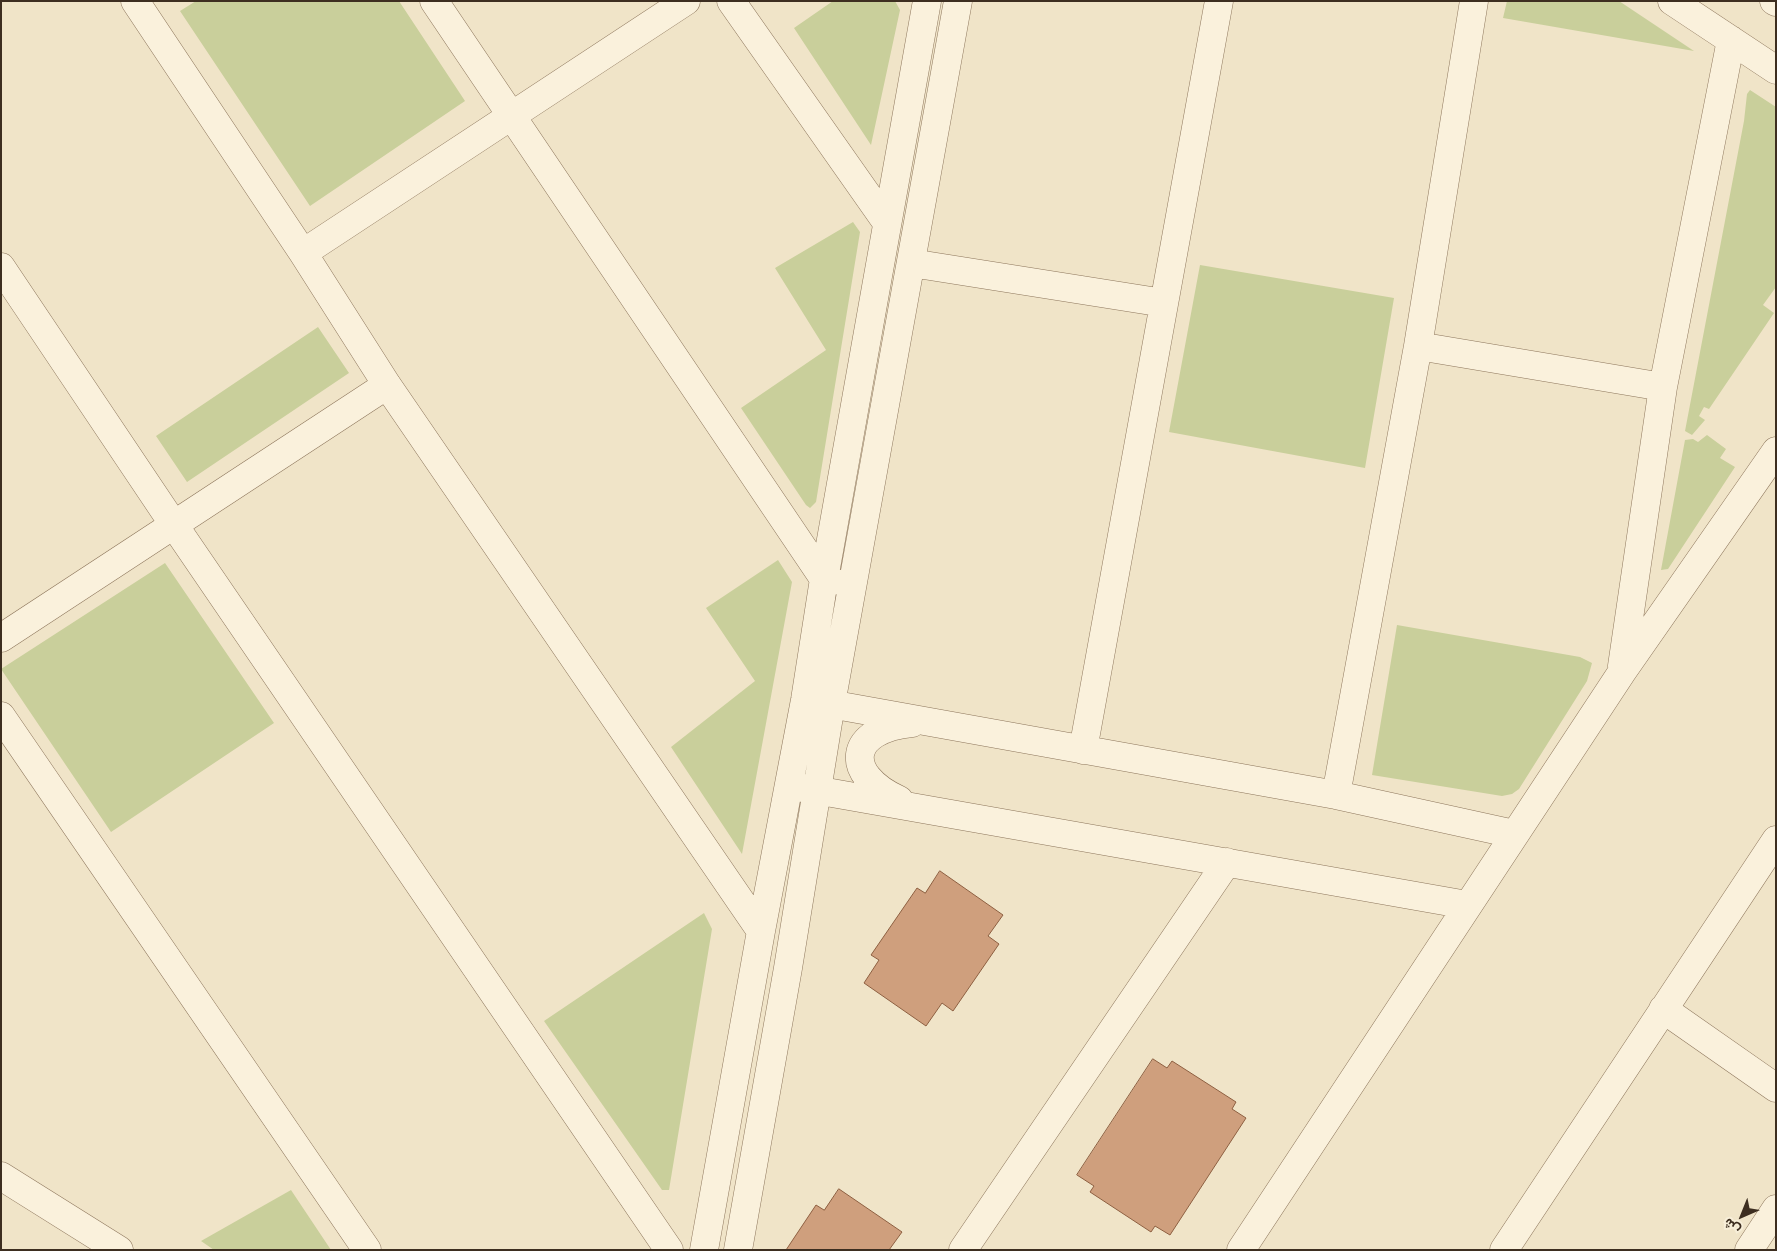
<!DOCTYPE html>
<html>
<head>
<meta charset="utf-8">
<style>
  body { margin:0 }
  #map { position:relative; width:1777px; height:1251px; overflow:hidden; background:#f0e4c8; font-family:"Roboto Serif",Vazirmatn,serif }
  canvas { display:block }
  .frame { position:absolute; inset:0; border:2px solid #3d2e20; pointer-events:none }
  .north { position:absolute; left:1717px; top:1191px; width:50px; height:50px; -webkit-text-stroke:4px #f7eed8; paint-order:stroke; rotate:224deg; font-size:14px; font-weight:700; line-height:20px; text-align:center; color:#3d2e20 }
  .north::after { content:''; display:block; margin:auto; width:18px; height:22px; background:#3d2e20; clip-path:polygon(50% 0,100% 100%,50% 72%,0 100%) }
</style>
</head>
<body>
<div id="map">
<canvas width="1777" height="1251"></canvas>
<div class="frame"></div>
<div class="north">ش</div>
</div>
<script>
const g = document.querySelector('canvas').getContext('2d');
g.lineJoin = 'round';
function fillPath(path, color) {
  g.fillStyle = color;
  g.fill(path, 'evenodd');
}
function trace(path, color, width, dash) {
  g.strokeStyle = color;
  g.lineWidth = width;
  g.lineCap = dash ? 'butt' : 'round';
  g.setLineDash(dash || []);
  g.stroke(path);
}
fillPath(new Path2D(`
  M 196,1 L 399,1 L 465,101 L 310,206 L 180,11 Z
  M 833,1 L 895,1 L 900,10 L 871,145 L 794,28 Z
  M 1507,1 L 1619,1 L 1694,51 L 1503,18 Z
  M 1750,90 L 1776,107 L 1776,287 L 1763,305 L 1774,313 L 1709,409 L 1704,407 L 1699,416 L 1705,420 L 1692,435 L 1685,431 L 1744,121 L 1747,94 Z
  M 853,222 L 860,232 L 816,502 L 810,508 L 806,505 L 741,408 L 826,350 L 775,268 Z
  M 1200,265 L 1394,298 L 1365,468 L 1169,432 Z
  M 318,327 L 349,373 L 187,482 L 156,436 Z
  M 1707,435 L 1726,449 L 1720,458 L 1735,467 L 1668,569 L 1661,570 L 1685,440 L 1693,439 L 1698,442 Z
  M 778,560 L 792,582 L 742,854 L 671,747 L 755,681 L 706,608 Z
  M 165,563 L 274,723 L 111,832 L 1,669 Z
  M 1397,625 L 1580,657 L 1592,663 L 1587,681 L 1519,789 L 1512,794 L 1502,796 L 1372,775 Z
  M 704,913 L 712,929 L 669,1190 L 662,1190 L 544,1021 Z
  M 291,1190 L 331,1250 L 214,1250 L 201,1241 Z`), '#c9cf9b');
const building = new Path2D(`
  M 940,871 L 1003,915 L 988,936 L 999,944 L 953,1011 L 942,1003 L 926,1026 L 864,983 L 879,960 L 871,955 L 917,888 L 925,893 Z
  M 1153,1059 L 1167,1068 L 1172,1061 L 1236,1102 L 1232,1109 L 1246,1118 L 1170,1235 L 1155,1226 L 1151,1232 L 1090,1192 L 1094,1186 L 1077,1175 Z
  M 839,1189 L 902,1232 L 889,1250 L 786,1250 L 816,1205 L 824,1210 Z`);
fillPath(building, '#cf9f7d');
trace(building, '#8d5f41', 1);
const minor = new Path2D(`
  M 135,1 L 303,253 L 387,385 L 761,931
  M 434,1 L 824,579 L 832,581
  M 731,1 L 887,223
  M 1672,1 L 1776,70
  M 1774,1 L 1776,2
  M 303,253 L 686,1
  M 911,263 L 1164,303
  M 1,267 L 174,525 L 669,1250
  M 1418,346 L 1663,387
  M 1,638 L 387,385
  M 1622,666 L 1663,387 L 1731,40
  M 813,701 L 1336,795 L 1514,834
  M 1,716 L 367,1250
  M 1083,750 L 1219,1
  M 798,787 L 1467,905
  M 1336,795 L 1418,346 L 1474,1
  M 899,800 C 841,773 849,729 912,723
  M 1663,1009 L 1776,1088
  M 1,1176 L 119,1250
  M 704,1250 L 761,931 L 805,700 L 824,579 L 927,1
  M 738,1250 L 788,968 L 831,704 L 958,1
  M 963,1250 L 1227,862
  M 1241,1250 L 1622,672 L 1776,451
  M 1504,1250 L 1776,840
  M 1749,1250 L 1776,1209`);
trace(minor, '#8d765c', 29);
trace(minor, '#faf1dc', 28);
</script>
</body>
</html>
